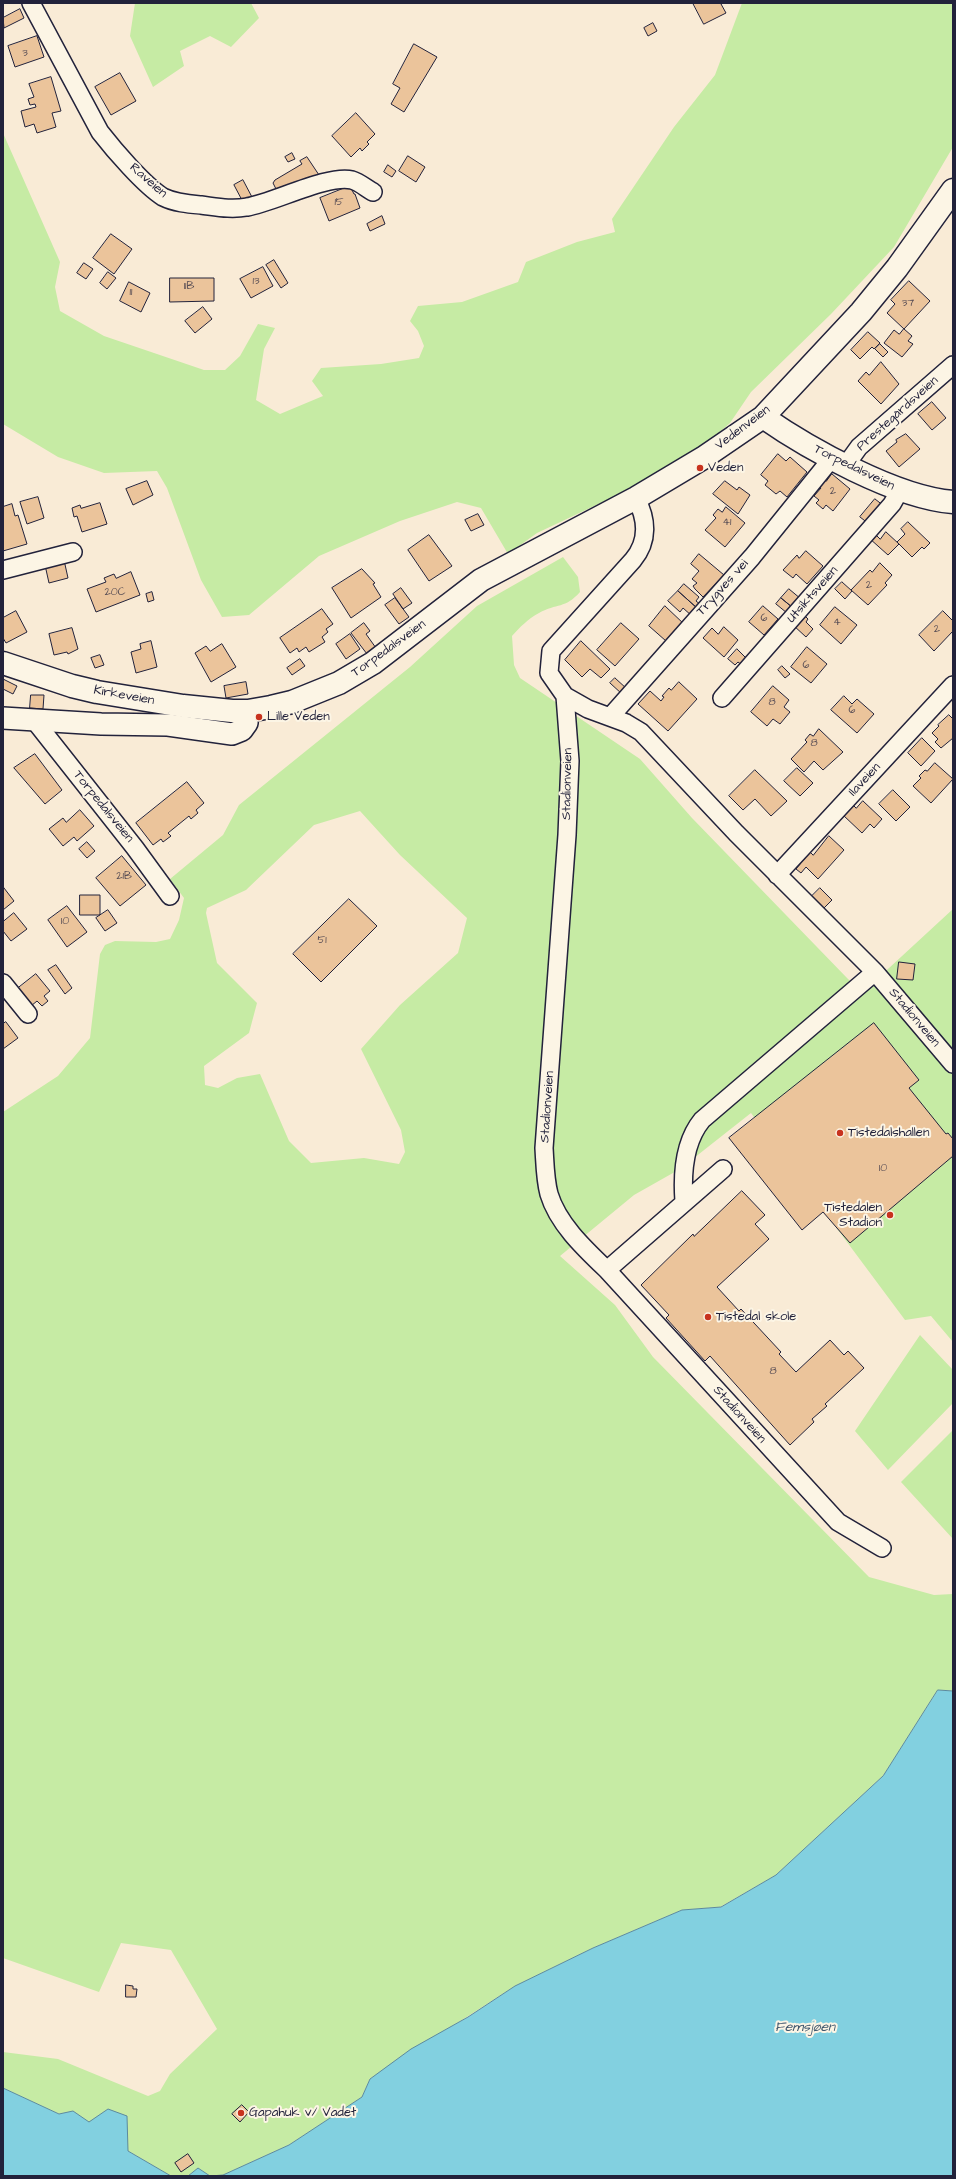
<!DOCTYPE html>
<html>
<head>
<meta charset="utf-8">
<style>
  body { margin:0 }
  #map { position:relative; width:956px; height:2179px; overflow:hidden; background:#f9ebd6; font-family:"Architects Daughter",sans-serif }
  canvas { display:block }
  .frame { position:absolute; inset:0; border:4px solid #22223b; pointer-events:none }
</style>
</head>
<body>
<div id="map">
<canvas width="956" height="2179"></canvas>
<div class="frame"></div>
</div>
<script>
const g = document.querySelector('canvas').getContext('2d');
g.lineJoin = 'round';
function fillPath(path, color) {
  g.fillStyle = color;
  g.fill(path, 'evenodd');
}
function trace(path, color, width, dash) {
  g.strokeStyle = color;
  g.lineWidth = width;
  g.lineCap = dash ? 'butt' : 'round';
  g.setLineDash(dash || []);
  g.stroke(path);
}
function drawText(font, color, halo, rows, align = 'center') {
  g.font = font + ' "Architects Daughter",sans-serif';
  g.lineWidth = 4;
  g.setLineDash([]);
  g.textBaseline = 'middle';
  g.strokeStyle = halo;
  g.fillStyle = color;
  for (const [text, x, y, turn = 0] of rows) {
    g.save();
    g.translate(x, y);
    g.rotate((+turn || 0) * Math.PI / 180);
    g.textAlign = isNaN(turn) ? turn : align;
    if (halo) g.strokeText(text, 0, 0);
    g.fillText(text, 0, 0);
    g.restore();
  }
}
fillPath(new Path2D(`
  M 135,3 L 251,3 L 259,18 L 231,47 L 210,36 L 180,51 L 184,66 L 153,87 L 130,36 Z
  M 742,3 L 953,3 L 953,147 L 894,247 L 831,314 L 751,392 L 730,423 L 696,453 L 626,491 L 537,533 L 508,554 L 481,508 L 457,502 L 400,521 L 319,556 L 249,615 L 222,617 L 201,580 L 167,488 L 157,471 L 104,473 L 58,457 L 3,424 L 3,133 L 60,262 L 55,287 L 60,311 L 104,336 L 204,370 L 225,370 L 240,356 L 258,324 L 275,328 L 264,349 L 256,400 L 280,414 L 323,396 L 312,381 L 321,368 L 381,364 L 419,358 L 424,346 L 418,331 L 410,321 L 418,306 L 462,302 L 518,282 L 526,262 L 577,242 L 615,232 L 612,219 L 674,127 L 715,75 Z
  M 563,557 L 578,577 L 580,592 C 565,609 557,603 539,613 C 528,619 520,627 512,636 L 514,665 L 520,678 L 640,759 L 692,818 L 848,979 L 863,992 L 953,909 L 953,1342 L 931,1316 L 905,1320 L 751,1113 L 680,1169 L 634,1195 L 560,1256 L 615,1305 L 653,1357 L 869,1577 L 934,1595 L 953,1594 L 953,1691 L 938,1690 L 883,1776 L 776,1875 L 720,1907 L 682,1910 L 593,1948 L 515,1986 L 370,2079 L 362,2097 L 289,2145 L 223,2175 L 210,2176 L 198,2168 L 188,2176 L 171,2176 L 128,2151 L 108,2109 L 89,2123 L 73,2111 L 59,2114 L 3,2088 L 3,2052 L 58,2059 L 148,2096 L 160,2091 L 170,2074 L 217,2029 L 171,1950 L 121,1943 L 99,1992 L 3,1958 L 3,1112 L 58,1076 L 90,1038 L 100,954 L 105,945 L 115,941 L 156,942 L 170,939 L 179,920 L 184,898 L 170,879 L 223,835 L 239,805 L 410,667 L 477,606 ZM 360,811 L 400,855 L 467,918 L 458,953 L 400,1005 L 361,1049 L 401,1130 L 405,1152 L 399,1164 L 364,1158 L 311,1163 L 289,1141 L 260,1074 L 237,1078 L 218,1088 L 205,1085 L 204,1066 L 249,1033 L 257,1003 L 217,963 L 206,913 L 207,908 L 246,890 L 314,825 Z
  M 920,1335 L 953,1370 L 953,1403 L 888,1470 L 855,1431 Z
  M 953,1430 L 953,1539 L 901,1482 Z`), '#c6eba4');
const water = new Path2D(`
  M 938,1690 L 953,1691 L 953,2176 L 188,2176 L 198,2168 L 210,2176 L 223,2175 L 289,2145 L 362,2097 L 370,2079 L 411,2049 L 468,2017 L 515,1986 L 593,1948 L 682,1910 L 721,1907 L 776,1875 L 883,1776 Z
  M 3,2088 L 59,2114 L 73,2111 L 89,2122 L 108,2109 L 127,2116 L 128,2151 L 171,2176 L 3,2176 Z`);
fillPath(water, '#82d0e0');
trace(water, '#5c8a9e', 1);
const building = new Path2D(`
  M 693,3 L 724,3 L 721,4 L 726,13 L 704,24 Z
  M 20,9 L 24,18 L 4,28 L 3,18 Z
  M 653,23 L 657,31 L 648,36 L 644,28 Z
  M 37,36 L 44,57 L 15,67 L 8,46 Z
  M 414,44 L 437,57 L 404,112 L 391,104 L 400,88 L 393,84 Z
  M 120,73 L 136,101 L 111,115 L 95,87 Z
  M 51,77 L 61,111 L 52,113 L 56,127 L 37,133 L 34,124 L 25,127 L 21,111 L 36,107 L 35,104 L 30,105 L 28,99 L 34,97 L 29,84 Z
  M 356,113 L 375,134 L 367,142 L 369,144 L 362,151 L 360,148 L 351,157 L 332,136 Z
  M 292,153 L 295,159 L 288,162 L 285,157 Z
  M 408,156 L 425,167 L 416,182 L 399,171 Z
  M 307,157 L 319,175 L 277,191 L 273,183 L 275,180 L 302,164 L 300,161 Z
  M 388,165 L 396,171 L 392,177 L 384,172 Z
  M 243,180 L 253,199 L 244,204 L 234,185 Z
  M 350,186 L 354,194 L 355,194 L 360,208 L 329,221 L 320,198 Z
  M 382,216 L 385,224 L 370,231 L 367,224 Z
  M 111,234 L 132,249 L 114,274 L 93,258 Z
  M 274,260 L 288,283 L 281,288 L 266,265 Z
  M 84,263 L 93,269 L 86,279 L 77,273 Z
  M 263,267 L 273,286 L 251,298 L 240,279 Z
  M 108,272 L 116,278 L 107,289 L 100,283 Z
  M 170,278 L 214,278 L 214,301 L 170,302 Z
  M 909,281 L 930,301 L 904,329 L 887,313 L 895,304 L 891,300 Z
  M 129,282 L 150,293 L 141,312 L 120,301 Z
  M 203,307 L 212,319 L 195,333 L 185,321 Z
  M 904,329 L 912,336 L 908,341 L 913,344 L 902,357 L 884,343 L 894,330 L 899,334 Z
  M 868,332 L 880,343 L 874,349 L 872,347 L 860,359 L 851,350 Z
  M 880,344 L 888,352 L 883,357 L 875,349 Z
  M 881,362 L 899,384 L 881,404 L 858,381 L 866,372 L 869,375 Z
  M 932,402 L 946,418 L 932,430 L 918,414 Z
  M 906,434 L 920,449 L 899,467 L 886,451 L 897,442 L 896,440 Z
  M 778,454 L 786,461 L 790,457 L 807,472 L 787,497 L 780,491 L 776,494 L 765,485 L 768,481 L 761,475 Z
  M 832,474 L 850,489 L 833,511 L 826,505 L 823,509 L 816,503 L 819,500 L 814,496 L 821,488 L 818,486 L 823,479 L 826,481 Z
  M 147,481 L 153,495 L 133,505 L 126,489 Z
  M 725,481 L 737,490 L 739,487 L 750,495 L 738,514 L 713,494 Z
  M 38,497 L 44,518 L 27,524 L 20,502 Z
  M 875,499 L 884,506 L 869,524 L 860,517 Z
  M 100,503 L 107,524 L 82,532 L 77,516 L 74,517 L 72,508 L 80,505 L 81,508 Z
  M 12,504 L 15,516 L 18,515 L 27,544 L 3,551 L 3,507 Z
  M 726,507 L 745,523 L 725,547 L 705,530 L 716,518 L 713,515 L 718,509 L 722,512 Z
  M 478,514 L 484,525 L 471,531 L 465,520 Z
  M 908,522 L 930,543 L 924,549 L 922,547 L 912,557 L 897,542 L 905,534 L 901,529 Z
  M 886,532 L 899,544 L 888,555 L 869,538 L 874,533 L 880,539 Z
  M 429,535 L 452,566 L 429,581 L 408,550 Z
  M 806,551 L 823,566 L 807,584 L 796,574 L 793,578 L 783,570 L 797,555 L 799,558 Z
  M 699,554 L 724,575 L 703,597 L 695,589 L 693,586 L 697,583 L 692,579 L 699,571 L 691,564 Z
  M 64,560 L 68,578 L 49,583 L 45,565 Z
  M 880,563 L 892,575 L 885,583 L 887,585 L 868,605 L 851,590 L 870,570 L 872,572 Z
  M 362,569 L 375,583 L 373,584 L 381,597 L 351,618 L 332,588 Z
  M 131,572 L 140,595 L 96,612 L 87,589 L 106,582 L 104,578 L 114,574 L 116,578 Z
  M 842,582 L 852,591 L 845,599 L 835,589 Z
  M 684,584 L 699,597 L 696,601 L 701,605 L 697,608 L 678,591 Z
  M 401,588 L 412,603 L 403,609 L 393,594 Z
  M 789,589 L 801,599 L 793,608 L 781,598 Z
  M 678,591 L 698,609 L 692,616 L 683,608 L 680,612 L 668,601 Z
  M 152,592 L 154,600 L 148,602 L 146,594 Z
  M 395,598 L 409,617 L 399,624 L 385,605 Z
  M 781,598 L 792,607 L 787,613 L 776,604 Z
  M 665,606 L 685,625 L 666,641 L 649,626 Z
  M 763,606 L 778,619 L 764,635 L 749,622 Z
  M 835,607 L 857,625 L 841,644 L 820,625 Z
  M 322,609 L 333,624 L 326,629 L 328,632 L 322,637 L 325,642 L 309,652 L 306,647 L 299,652 L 297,648 L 290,653 L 280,638 Z
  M 16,611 L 27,632 L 6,643 L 3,638 L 3,618 Z
  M 943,611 L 953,621 L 953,631 L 934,651 L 919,635 Z
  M 803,614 L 808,619 L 806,622 L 813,629 L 806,637 L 793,625 Z
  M 364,623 L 370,631 L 366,634 L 376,648 L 367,654 L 351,633 Z
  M 621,623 L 639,639 L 615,666 L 597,650 Z
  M 724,627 L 738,640 L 724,657 L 703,638 L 712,628 L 718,634 Z
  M 72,628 L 78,649 L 68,654 L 67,652 L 54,655 L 49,634 Z
  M 350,634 L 360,649 L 346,659 L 336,644 Z
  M 151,641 L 157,667 L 136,673 L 131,652 L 141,649 L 140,644 Z
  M 581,641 L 610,669 L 601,678 L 590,669 L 582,677 L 565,660 Z
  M 222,644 L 236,667 L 211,682 L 195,653 L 206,646 L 210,651 Z
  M 807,647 L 827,664 L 811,683 L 791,667 Z
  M 737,649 L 748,660 L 743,666 L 738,662 L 735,665 L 728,659 Z
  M 100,655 L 104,665 L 95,668 L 91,658 Z
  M 300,659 L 305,666 L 292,675 L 287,668 Z
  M 782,666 L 790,674 L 785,678 L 778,670 Z
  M 615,678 L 627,689 L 622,694 L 610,683 Z
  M 3,679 L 17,686 L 13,694 L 3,689 Z
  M 246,682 L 248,694 L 226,698 L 224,686 Z
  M 679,682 L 697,699 L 668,731 L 638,704 L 650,691 L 661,701 L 664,697 L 662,696 L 669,688 L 671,690 Z
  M 773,686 L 789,700 L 784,707 L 790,712 L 780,724 L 773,719 L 767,726 L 751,712 Z
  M 31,695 L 44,695 L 43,709 L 30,708 Z
  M 844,696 L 852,704 L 857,699 L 874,714 L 857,733 L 831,710 Z
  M 949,715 L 953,719 L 953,738 L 941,748 L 935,742 L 938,739 L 932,733 L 939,726 L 938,725 Z
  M 819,729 L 843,752 L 823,770 L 814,761 L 804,772 L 791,759 L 807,742 L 805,740 L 810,734 L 813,736 Z
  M 922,738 L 935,751 L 921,766 L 908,753 Z
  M 35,754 L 62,790 L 45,804 L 14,768 Z
  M 935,763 L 953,779 L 931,803 L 913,786 L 921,778 L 919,776 L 925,770 L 927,771 Z
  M 797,768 L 813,783 L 800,796 L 784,781 Z
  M 755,770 L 787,801 L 771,816 L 755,799 L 743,810 L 729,796 Z
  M 187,782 L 204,803 L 196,810 L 198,813 L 191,819 L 189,816 L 168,833 L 171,836 L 163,842 L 161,839 L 153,845 L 136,823 Z
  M 893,790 L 910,807 L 896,821 L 879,804 Z
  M 863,801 L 882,819 L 874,828 L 870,824 L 862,833 L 843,815 L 853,805 L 856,808 Z
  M 80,810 L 94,826 L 77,841 L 74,837 L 63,846 L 49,829 L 63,818 L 66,822 Z
  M 829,836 L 844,850 L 818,879 L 806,867 L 801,873 L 796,869 L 810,852 L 813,855 Z
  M 87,842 L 95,851 L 87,858 L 79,849 Z
  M 122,856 L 146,885 L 120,906 L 96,878 Z
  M 4,888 L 14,901 L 3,910 L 3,889 Z
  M 820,888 L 832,900 L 824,908 L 812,896 Z
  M 80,895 L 100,895 L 100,915 L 80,915 Z
  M 349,899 L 377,926 L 321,982 L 293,954 Z
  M 67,906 L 87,932 L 67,947 L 48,920 Z
  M 108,910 L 117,923 L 105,931 L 96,918 Z
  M 14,913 L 27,929 L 11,941 L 3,931 L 3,922 Z
  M 899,962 L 915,964 L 913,980 L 897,979 Z
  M 56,965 L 72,988 L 65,994 L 48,970 Z
  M 36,974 L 50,991 L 44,996 L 48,1001 L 42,1006 L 37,1001 L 31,1006 L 17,989 Z
  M 6,1022 L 18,1038 L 3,1049 L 3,1024 Z
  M 874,1023 L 919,1080 L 909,1088 L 946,1134 L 948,1133 L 953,1139 L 953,1156 L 850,1243 L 823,1212 L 802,1230 L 729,1138 Z
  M 742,1191 L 765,1215 L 755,1224 L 769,1239 L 717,1287 L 739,1311 L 741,1309 L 781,1352 L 779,1354 L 796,1372 L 830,1340 L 844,1355 L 848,1351 L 864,1368 L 825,1404 L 827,1406 L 812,1419 L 814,1422 L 790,1445 L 710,1356 L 705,1361 L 666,1318 L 669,1315 L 641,1285 L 693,1234 L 694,1236 Z
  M 126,1985 L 133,1986 L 133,1989 L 137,1989 L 136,1997 L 126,1997 Z
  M 242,2105 L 249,2112 L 240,2122 L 232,2114 Z
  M 188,2154 L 194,2163 L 181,2172 L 175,2163 Z`);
fillPath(building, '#ebc49b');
trace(building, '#22223b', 1);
const minor = new Path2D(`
  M 31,3 L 100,132 C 114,150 144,185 163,197 C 175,203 189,204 201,205 C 217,207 231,210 247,207 C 273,203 328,174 352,180 C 359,182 366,188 373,192
  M 846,465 L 859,447 L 953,365
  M 636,498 C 647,519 649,541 633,560 L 551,651 L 549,673 L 565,696 L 588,709 L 626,723 L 641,732 L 736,833 L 875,972 L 953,1064
  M 3,570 L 73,552
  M 565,696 L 570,761 L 567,835 L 544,1148 C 545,1163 545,1179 549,1194 C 558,1224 585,1249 607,1270 L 838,1522 L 882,1548
  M 722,698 L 892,504 L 900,490
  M 611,716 L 752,557 L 832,458
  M 34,720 L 135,848 L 170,896
  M 777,875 L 953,685
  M 3,983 L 28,1014
  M 684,1201 C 682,1174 684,1142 702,1120 L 875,972
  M 607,1270 L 723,1169`);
const tertiary = new Path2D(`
  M 3,718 L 101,724 L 168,725 L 232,734 L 242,730 L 247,723 L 248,711`);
const secondary = new Path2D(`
  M 763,417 C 809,449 897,498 953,502
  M 3,663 L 72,686 L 97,692 L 183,706 L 232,711 L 248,711 L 271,707 L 292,702 L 339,683 L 373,663 L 481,580 L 636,498 L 703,458 L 763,417 L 861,312 L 897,268 L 953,190`);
trace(minor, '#22223b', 20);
trace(tertiary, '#22223b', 24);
trace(secondary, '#22223b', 25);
trace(minor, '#fcf5e5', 17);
trace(tertiary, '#fcf5e5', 21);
trace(secondary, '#fcf5e5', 22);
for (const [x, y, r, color] of [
  [700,468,4,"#c8321e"],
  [259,717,4,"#c8321e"],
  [840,1133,4,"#c8321e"],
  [890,1215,4,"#c8321e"],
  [708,1317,4,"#c8321e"],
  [241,2113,4,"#c8321e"]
]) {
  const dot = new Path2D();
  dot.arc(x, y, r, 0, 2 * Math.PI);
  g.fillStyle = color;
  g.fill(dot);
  trace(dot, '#fcf5e5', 1.5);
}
drawText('11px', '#544a53', null, [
  ["3",25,54],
  ["15",339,203],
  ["13",256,282],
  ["11B",189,287],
  ["11",131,293],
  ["37",908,304],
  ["2",833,492],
  ["41",727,523],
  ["2",869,586],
  ["20C",115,593],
  ["6",764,619],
  ["4",837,623],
  ["2",937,630],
  ["6",806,666],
  ["8",772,703],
  ["6",852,711],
  ["8",814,744],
  ["21B",124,877],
  ["10",65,922],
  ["51",322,941],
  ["10",883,1169],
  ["8",773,1372]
]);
drawText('13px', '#22223b', '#fcf5e5', [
  ["Raveien",148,181,41],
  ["Prestegårdsveien",898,414,-42],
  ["Vedenveien",743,428,-37],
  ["Torpedalsveien",854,468,26],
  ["Trygves vei",723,588,-48],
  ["Utsiktsveien",813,595,-49],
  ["Torpedalsveien",389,649,-36],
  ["Kirkeveien",124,696,10],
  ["Ilaveien",865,780,-47],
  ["Stadionveien",568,784,-89],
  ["Torpedalsveien",103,807,51],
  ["Stadionveien",914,1018,50],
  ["Stadionveien",548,1107,-86],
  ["Stadionveien",739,1415,48]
]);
drawText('13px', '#22223b', '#fcf5e5', [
  ["Veden",708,468],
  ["Lille Veden",267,717],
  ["Tistedalshallen",848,1133],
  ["Tistedalen",882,1208,"right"],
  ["Stadion",882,1223,"right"],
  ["Tistedal skole",716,1317],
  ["Gapahuk v/ Vadet",249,2113]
], 'left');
drawText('italic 14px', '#3f566d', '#fcf5e5', [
  ["Femsjøen",805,2028]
]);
</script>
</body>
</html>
